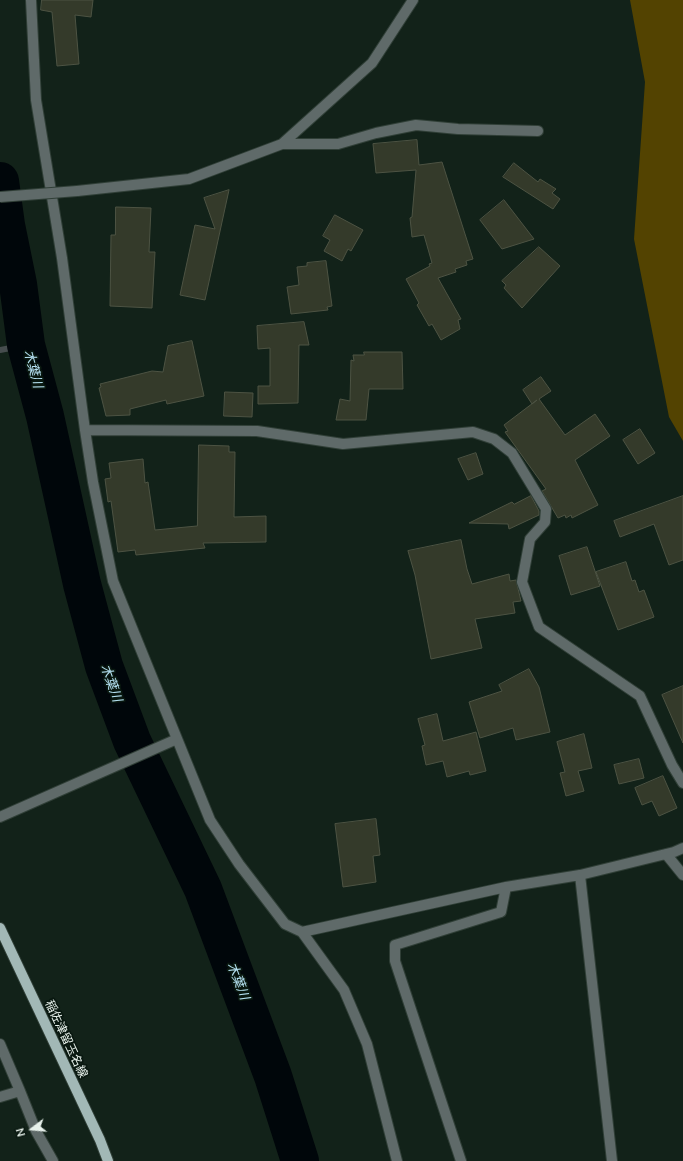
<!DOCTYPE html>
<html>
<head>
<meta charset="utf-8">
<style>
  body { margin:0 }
  #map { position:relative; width:683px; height:1161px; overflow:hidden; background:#122219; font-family:Mulish,sans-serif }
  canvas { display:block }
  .north { position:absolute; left:12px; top:1109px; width:40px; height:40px; -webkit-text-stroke:3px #091810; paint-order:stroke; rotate:254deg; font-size:11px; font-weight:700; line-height:16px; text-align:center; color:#e8f2ec }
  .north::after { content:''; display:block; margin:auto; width:14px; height:18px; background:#e8f2ec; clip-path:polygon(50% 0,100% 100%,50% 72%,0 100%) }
</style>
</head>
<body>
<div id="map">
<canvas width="683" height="1161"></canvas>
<div class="north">N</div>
</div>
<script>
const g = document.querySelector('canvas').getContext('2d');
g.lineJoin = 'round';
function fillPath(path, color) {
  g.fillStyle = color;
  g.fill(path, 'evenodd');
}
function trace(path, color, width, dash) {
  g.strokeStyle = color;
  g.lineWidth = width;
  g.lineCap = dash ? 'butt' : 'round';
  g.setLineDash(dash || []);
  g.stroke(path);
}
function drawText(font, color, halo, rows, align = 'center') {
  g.font = font + ' Mulish,"Noto Sans JP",sans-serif';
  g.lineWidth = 3.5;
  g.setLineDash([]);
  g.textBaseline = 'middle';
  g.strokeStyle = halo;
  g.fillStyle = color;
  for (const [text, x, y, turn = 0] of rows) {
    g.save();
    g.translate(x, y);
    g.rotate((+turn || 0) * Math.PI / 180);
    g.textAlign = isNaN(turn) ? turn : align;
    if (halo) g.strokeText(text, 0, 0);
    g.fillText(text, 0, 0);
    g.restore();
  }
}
fillPath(new Path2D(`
  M 630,0 L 683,0 L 683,441 L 669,417 L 634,239 L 645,82 Z`), '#534301');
trace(new Path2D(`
  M 0,350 L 26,345`), '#464d4e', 6);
trace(new Path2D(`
  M 0,181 L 6,225 L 18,284 L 26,345 L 45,416 L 82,584 L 104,666 L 132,741 L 203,889 L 273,1076 L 300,1161`), '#00060a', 38);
const building = new Path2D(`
  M 42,0 L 93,0 L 91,17 L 75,15 L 79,64 L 57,66 L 52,12 L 41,10 Z
  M 417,140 L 419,165 L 442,162 L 473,259 L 466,261 L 467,265 L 455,269 L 456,272 L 438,278 L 461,319 L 458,320 L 460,329 L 441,340 L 432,324 L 429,326 L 417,305 L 419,303 L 406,279 L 430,266 L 429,264 L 432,263 L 424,235 L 412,237 L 410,218 L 412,217 L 416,170 L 376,173 L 373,144 Z
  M 514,163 L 538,182 L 540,179 L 556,189 L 552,193 L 560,199 L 553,209 L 503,177 Z
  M 229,190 L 205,300 L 180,295 L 195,225 L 215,229 L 204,198 Z
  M 504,200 L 534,239 L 502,249 L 480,220 Z
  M 116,207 L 151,208 L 149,252 L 155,252 L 152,308 L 110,306 L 111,235 L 115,235 Z
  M 335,215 L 363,230 L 351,251 L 348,249 L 342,261 L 324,251 L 330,240 L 323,236 Z
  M 539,247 L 560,266 L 522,308 L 504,288 L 506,285 L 502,281 Z
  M 326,261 L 332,306 L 327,307 L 328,310 L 291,314 L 287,287 L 299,285 L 297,267 L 307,266 L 307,263 Z
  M 304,322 L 309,345 L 299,345 L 298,403 L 258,404 L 258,386 L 270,386 L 270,348 L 258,349 L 257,326 Z
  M 192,341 L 204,396 L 167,404 L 166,400 L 130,409 L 130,415 L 106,416 L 99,388 L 101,387 L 100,384 L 152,371 L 163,372 L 168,346 Z
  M 364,352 L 402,352 L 403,389 L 369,389 L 366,420 L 336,420 L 340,399 L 350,401 L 351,360 L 354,361 L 353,355 L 364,355 Z
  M 541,377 L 551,391 L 539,399 L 565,435 L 595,414 L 610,436 L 575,460 L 598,505 L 572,518 L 571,515 L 566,518 L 565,515 L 558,518 L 542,491 L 546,489 L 505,432 L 508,431 L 504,425 L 537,400 L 532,404 L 523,390 Z
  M 225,392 L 253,393 L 252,417 L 224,416 Z
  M 640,429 L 655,453 L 638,464 L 623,440 Z
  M 199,445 L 229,446 L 229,452 L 235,452 L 234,517 L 266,516 L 266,542 L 203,543 L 205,548 L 136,555 L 135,550 L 118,552 L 111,501 L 108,502 L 105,479 L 111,478 L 109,463 L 143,459 L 145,483 L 148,482 L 155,530 L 197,526 Z
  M 476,453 L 483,474 L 468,480 L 458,459 Z
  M 531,496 L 539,511 L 539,515 L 509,529 L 508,524 L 469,523 L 512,502 L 514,504 Z
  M 683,496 L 683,560 L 669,565 L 654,524 L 620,537 L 614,521 Z
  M 461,540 L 467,569 L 472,584 L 509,574 L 510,581 L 516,580 L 521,601 L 513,602 L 515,613 L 475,619 L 482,648 L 431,659 L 415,575 L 408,551 Z
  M 587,547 L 600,586 L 571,595 L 559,556 Z
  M 626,562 L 632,581 L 635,580 L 639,592 L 644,590 L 654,617 L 618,630 L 596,572 Z
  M 529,669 L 539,687 L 550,732 L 516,740 L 513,728 L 480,738 L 469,702 L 502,691 L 499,685 Z
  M 683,686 L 683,743 L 662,695 Z
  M 437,714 L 443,741 L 476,732 L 486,771 L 470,775 L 469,771 L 447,777 L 443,761 L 426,765 L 422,746 L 425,745 L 418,719 Z
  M 584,734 L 592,768 L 578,771 L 584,791 L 566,796 L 560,773 L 565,772 L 557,742 Z
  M 639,759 L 644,778 L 619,784 L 614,765 Z
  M 663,776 L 677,808 L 659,816 L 652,801 L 642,805 L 635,788 Z
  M 376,819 L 380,855 L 373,856 L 376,882 L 343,887 L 335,824 Z`);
fillPath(building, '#343a2a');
trace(building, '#4d5343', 1);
const minor = new Path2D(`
  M 31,0 L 36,100 L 62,258 L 85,430
  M 282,144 L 338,144 L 376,133 L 416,125 L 458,129 L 538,131
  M 77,191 L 189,179 L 282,144 L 372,63 L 413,0
  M 683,783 L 672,765 L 640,696 L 539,627 L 522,582 L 530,539 L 545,522 L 546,509 L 512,453 L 494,439 L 473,432 L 343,444 L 257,431 L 85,430 L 93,482 L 113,581 L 210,820 L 239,864 L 285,924 L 302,932 L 506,887 L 580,875 L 674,852 L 683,848
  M 0,817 L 177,739
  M 666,854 L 683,875
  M 580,875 L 612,1161
  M 302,932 L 344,990 L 367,1044 L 397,1161
  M 0,1044 L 20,1091
  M 0,1097 L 20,1091 L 36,1131 L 53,1161
  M 461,1161 L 395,961 L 395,945 L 501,912 L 506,887`);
const major = new Path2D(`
  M 0,928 L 100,1140 L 108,1161`);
trace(minor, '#303f37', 12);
trace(major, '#303f37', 12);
trace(minor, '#5f6a69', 10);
trace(major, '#a2b8b6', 10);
const minorBridge = new Path2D(`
  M 0,197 L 77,191`);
trace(minorBridge, '#303f37', 12, []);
trace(minorBridge, '#5f6a69', 10);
drawText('12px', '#e8f2ec', '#091810', [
  ["稲佐津留玉名線",66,1039,65]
]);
drawText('italic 13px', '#b6e2f3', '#091810', [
  ["木葉川",33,369,75],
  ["木葉川",111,683,70],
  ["木葉川",238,981,69]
]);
</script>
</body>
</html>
